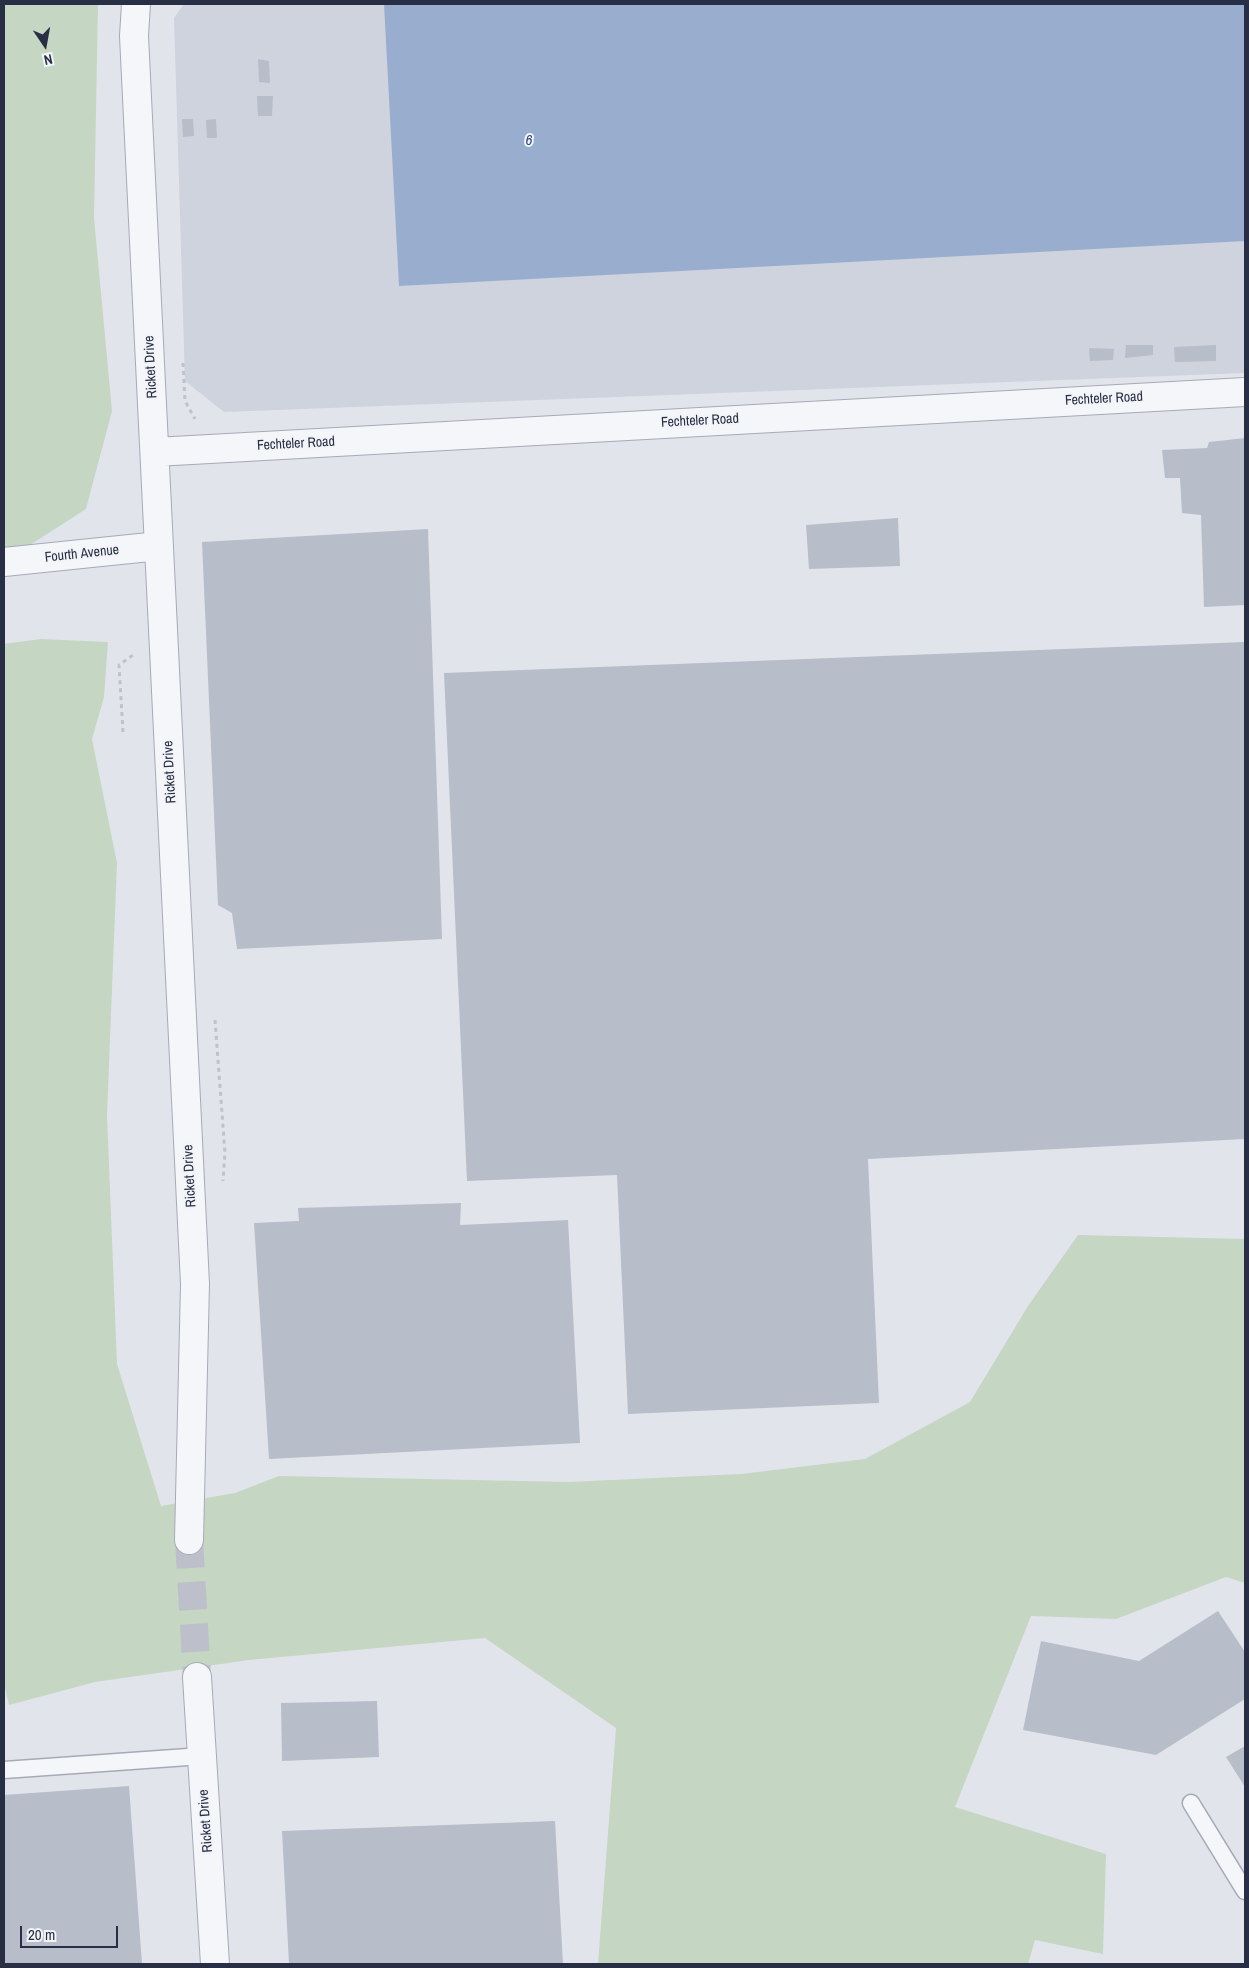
<!DOCTYPE html>
<html>
<head>
<meta charset="utf-8">
<style>
  body { margin:0 }
  #map { position:relative; width:1249px; height:1968px; overflow:hidden; background:#e2e4ec; font-family:"Archivo Narrow",sans-serif }
  canvas { display:block }
  .frame { position:absolute; inset:0; border:5px solid #282f45; pointer-events:none }
  .north { position:absolute; left:20px; top:20px; width:50px; height:50px; -webkit-text-stroke:4px #f2f4f8; paint-order:stroke; rotate:168deg; font-size:14px; font-weight:700; line-height:20px; text-align:center; color:#282f45 }
  .north::after { content:''; display:block; margin:auto; width:18px; height:22px; background:#282f45; clip-path:polygon(50% 0,100% 100%,50% 72%,0 100%) }
  .scale { position:absolute; left:20px; top:1926px; width:98px; height:22px; box-sizing:border-box; border:2px solid #282f45; border-top:0; padding-left:6px; font-size:15px; line-height:18px; white-space:nowrap; color:#282f45; -webkit-text-stroke:4px #f2f4f8; paint-order:stroke }
</style>
</head>
<body>
<div id="map">
<canvas width="1249" height="1968"></canvas>
<div class="frame"></div>
<div class="north">N</div>
<div class="scale">20 m</div>
</div>
<script>
const g = document.querySelector('canvas').getContext('2d');
g.lineJoin = 'round';
function fillPath(path, color) {
  g.fillStyle = color;
  g.fill(path, 'evenodd');
}
function trace(path, color, width, dash) {
  g.strokeStyle = color;
  g.lineWidth = width;
  g.lineCap = dash ? 'butt' : 'round';
  g.setLineDash(dash || []);
  g.stroke(path);
}
function drawText(font, color, halo, rows, align = 'center') {
  g.font = font + ' "Archivo Narrow",sans-serif';
  g.lineWidth = 4;
  g.setLineDash([]);
  g.textBaseline = 'middle';
  g.strokeStyle = halo;
  g.fillStyle = color;
  for (const [text, x, y, turn = 0] of rows) {
    g.save();
    g.translate(x, y);
    g.rotate((+turn || 0) * Math.PI / 180);
    g.textAlign = isNaN(turn) ? turn : align;
    if (halo) g.strokeText(text, 0, 0);
    g.fillText(text, 0, 0);
    g.restore();
  }
}
fillPath(new Path2D(`
  M 184,4 L 1245,4 L 1245,373 L 224,412 L 185,381 L 174,18 Z`), '#cfd3de');
fillPath(new Path2D(`
  M 4,4 L 98,4 L 94,218 L 112,411 L 86,509 L 19,552 L 4,549 Z
  M 41,639 L 108,642 L 104,697 L 92,739 L 117,863 L 107,1115 L 117,1364 L 161,1506 L 235,1493 L 279,1476 L 569,1482 L 741,1474 L 865,1459 L 970,1402 L 1028,1306 L 1078,1235 L 1245,1239 L 1245,1583 L 1226,1577 L 1116,1619 L 1031,1616 L 955,1807 L 1106,1854 L 1103,1954 L 1035,1940 L 1028,1964 L 598,1964 L 616,1728 L 485,1638 L 249,1660 L 95,1682 L 9,1705 L 4,1684 L 4,644 Z`), '#c5d6c2');
fillPath(new Path2D(`
  M 384,4 L 1245,4 L 1245,241 L 399,286 Z`), '#99adcf');
fillPath(new Path2D(`
  M 258,59 L 269,61 L 270,83 L 259,82 Z
  M 257,96 L 273,96 L 272,116 L 258,116 Z
  M 182,119 L 193,119 L 194,136 L 183,137 Z
  M 216,119 L 217,138 L 207,138 L 206,120 Z
  M 1126,345 L 1153,345 L 1153,355 L 1125,358 Z
  M 1216,345 L 1216,361 L 1175,362 L 1174,347 Z
  M 1089,348 L 1114,349 L 1113,360 L 1090,361 Z
  M 1245,438 L 1245,605 L 1204,607 L 1201,515 L 1182,513 L 1180,478 L 1165,478 L 1162,450 L 1207,448 L 1209,442 Z
  M 898,518 L 900,566 L 809,569 L 806,525 Z
  M 428,529 L 442,939 L 237,949 L 232,913 L 218,905 L 202,542 Z
  M 1245,642 L 1245,1139 L 868,1159 L 879,1403 L 628,1414 L 617,1175 L 467,1181 L 444,673 Z
  M 461,1203 L 460,1225 L 568,1220 L 580,1443 L 269,1459 L 254,1223 L 299,1221 L 298,1208 Z
  M 1218,1611 L 1245,1652 L 1245,1699 L 1156,1755 L 1023,1730 L 1041,1641 L 1139,1661 Z
  M 377,1701 L 379,1757 L 282,1761 L 281,1703 Z
  M 1245,1746 L 1245,1787 L 1226,1757 Z
  M 129,1786 L 142,1964 L 4,1964 L 4,1795 Z
  M 555,1821 L 563,1964 L 289,1964 L 282,1831 Z`), '#b8bdca');
trace(new Path2D(`
  M 189,1540 L 197,1677`), '#bdc0cb', 28, [28, 14]);
const lane = new Path2D(`
  M 4,1770 L 202,1756
  M 1191,1803 L 1245,1891`);
const street = new Path2D(`
  M 136,4 L 134,36 L 195,1284 L 189,1540
  M 155,452 L 1245,392
  M 4,562 L 159,546
  M 197,1677 L 215,1964`);
trace(lane, '#a6aab7', 19);
trace(street, '#a6aab7', 30);
trace(new Path2D(`
  M 183,363 L 185,401 L 195,419
  M 123,732 L 119,665 L 133,655
  M 215,1020 L 225,1153 L 223,1181`), '#c0c2ca', 3, [4, 4]);
trace(lane, '#f5f6f9', 16);
trace(street, '#f5f6f9', 28);
drawText('14px', '#282f45', '#f2f4f8', [
  ["Ricket Drive",151,367,-93],
  ["Fechteler Road",1104,399,-3],
  ["Fechteler Road",700,421,-3],
  ["Fechteler Road",296,444,-3],
  ["Fourth Avenue",82,554,-6],
  ["Ricket Drive",170,772,-93],
  ["Ricket Drive",190,1176,-93],
  ["Ricket Drive",206,1821,-94]
]);
drawText('italic 15px', '#2d487e', '#f2f4f8', [
  ["6",529,141]
]);
</script>
</body>
</html>
